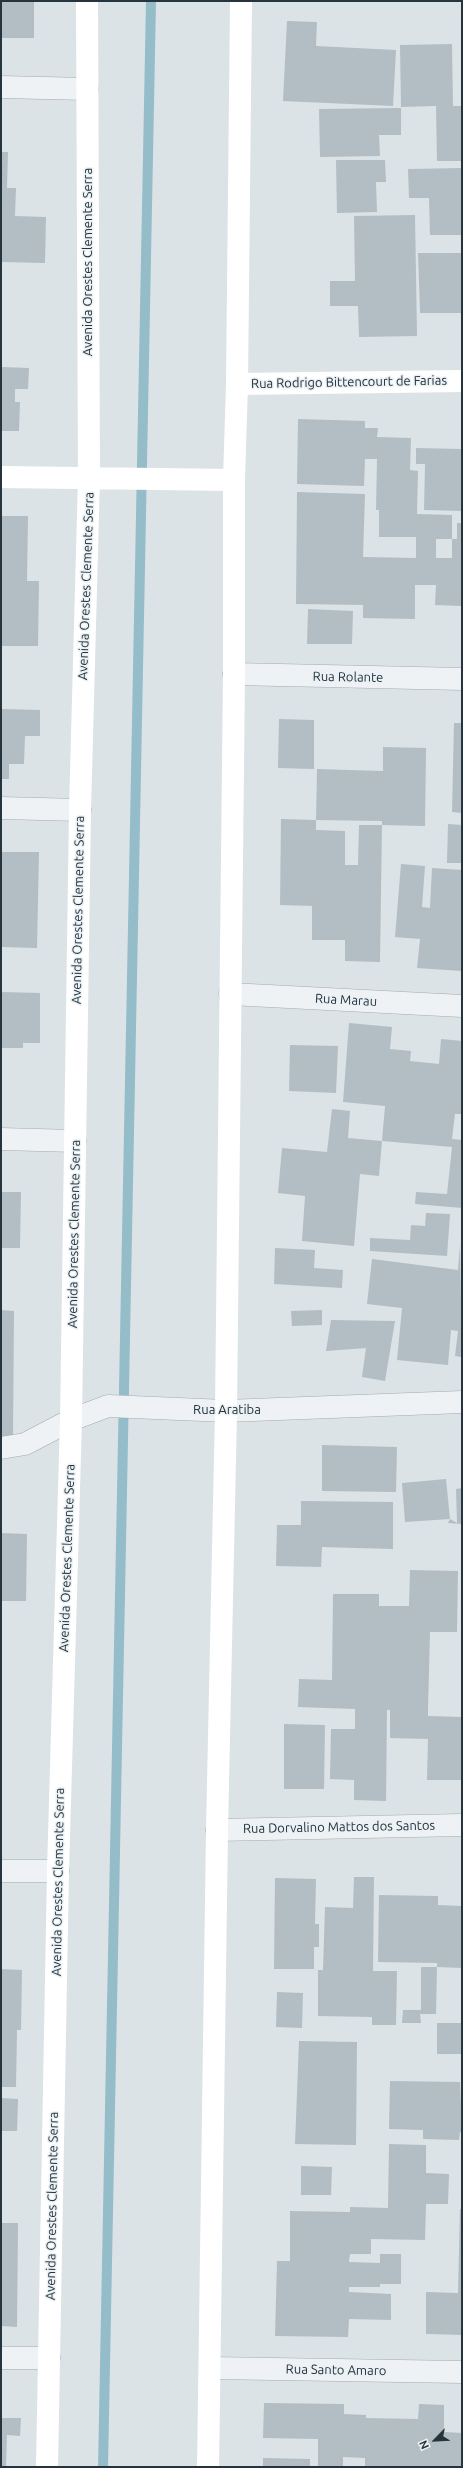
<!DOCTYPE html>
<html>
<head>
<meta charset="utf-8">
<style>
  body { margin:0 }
  #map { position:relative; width:463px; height:2468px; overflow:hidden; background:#dce3e7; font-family:Ubuntu,sans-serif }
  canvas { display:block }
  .frame { position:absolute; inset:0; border:2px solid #25343d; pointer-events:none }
  .north { position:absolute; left:415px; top:2420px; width:40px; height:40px; -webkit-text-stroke:3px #ebf1f4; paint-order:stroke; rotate:246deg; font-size:11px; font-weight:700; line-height:16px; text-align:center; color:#25343d }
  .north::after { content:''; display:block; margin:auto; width:14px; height:18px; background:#25343d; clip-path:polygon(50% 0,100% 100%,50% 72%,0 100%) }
</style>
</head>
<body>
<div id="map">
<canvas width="463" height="2468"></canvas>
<div class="frame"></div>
<div class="north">N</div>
</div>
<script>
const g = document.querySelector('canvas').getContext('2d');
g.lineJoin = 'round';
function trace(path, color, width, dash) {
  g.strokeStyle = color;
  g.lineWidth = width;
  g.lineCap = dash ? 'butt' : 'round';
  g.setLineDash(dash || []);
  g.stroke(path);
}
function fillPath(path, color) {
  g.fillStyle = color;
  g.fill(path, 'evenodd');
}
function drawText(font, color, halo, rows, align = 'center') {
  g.font = font + ' Ubuntu,sans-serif';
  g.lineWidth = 3;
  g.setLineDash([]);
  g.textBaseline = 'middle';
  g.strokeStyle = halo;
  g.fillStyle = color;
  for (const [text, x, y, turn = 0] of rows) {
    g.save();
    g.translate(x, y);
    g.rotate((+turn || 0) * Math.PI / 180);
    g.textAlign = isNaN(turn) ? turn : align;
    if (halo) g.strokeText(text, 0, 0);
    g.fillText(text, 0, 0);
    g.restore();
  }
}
trace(new Path2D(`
  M 103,2467 L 151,1`), '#95bcc9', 10);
fillPath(new Path2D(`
  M 1,1 L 34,1 L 34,38 L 1,38 Z
  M 287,21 L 317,22 L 316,46 L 396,50 L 393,106 L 283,101 Z
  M 452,44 L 453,106 L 462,106 L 462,161 L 437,161 L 436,106 L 401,107 L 400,45 Z
  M 401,108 L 401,135 L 379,135 L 380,156 L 320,157 L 319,109 Z
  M 1,152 L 8,152 L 7,188 L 16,188 L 15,216 L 46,217 L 45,263 L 1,262 Z
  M 336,160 L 385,160 L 386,182 L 376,182 L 377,212 L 337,213 Z
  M 462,168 L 462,235 L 430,235 L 429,198 L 409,198 L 408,169 Z
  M 415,215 L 417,336 L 359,337 L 358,306 L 330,306 L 330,281 L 355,281 L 354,216 Z
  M 418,253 L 461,253 L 462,313 L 420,313 Z
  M 1,367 L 29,368 L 28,389 L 15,389 L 15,402 L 20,402 L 19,431 L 1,431 Z
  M 298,419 L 365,421 L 365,428 L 378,428 L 377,437 L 411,438 L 410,470 L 418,471 L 417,514 L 452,515 L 452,539 L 436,539 L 436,558 L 452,558 L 452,539 L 457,539 L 457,523 L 462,523 L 462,606 L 435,605 L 436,585 L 415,585 L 415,619 L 363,618 L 363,605 L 296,604 L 297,492 L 365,494 L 363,557 L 416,558 L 416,537 L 379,537 L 379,510 L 376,510 L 377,459 L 365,459 L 364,486 L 297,484 Z
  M 416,448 L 462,449 L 462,511 L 424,510 L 425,464 L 416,464 Z
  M 1,516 L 28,516 L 27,581 L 39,581 L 38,646 L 1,646 Z
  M 308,609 L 353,611 L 352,644 L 307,644 Z
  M 1,709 L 40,710 L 40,736 L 25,736 L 24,764 L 9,764 L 9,779 L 1,779 Z
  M 279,719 L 314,720 L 314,769 L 278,768 Z
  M 454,723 L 462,723 L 462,813 L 452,812 Z
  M 383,747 L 426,748 L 425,826 L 382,825 L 380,962 L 345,961 L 345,940 L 312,940 L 312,906 L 280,905 L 281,819 L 316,820 L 317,769 L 383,771 ZM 316,820 L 382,821 L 382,825 L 359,825 L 358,865 L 345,865 L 345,831 L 316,830 Z
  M 448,824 L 462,825 L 462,863 L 447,863 Z
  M 1,852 L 39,852 L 37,948 L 1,947 Z
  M 401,864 L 425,866 L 422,907 L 430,908 L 432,868 L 462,870 L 462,971 L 417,968 L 420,939 L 395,937 Z
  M 1,992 L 40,993 L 40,1043 L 23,1043 L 23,1048 L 1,1048 Z
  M 349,1023 L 392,1027 L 390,1049 L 411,1051 L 410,1061 L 439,1064 L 441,1039 L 462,1041 L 462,1114 L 455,1114 L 452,1139 L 462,1140 L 462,1208 L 415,1204 L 416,1192 L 447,1194 L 452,1147 L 382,1141 L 379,1176 L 360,1174 L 354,1246 L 302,1241 L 305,1196 L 278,1193 L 282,1148 L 327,1152 L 332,1109 L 350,1111 L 348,1138 L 382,1141 L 385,1106 L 343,1102 Z
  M 290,1045 L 338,1046 L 336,1093 L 289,1091 Z
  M 1,1192 L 21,1192 L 20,1248 L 1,1248 Z
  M 426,1213 L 450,1214 L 447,1256 L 370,1251 L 370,1238 L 410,1240 L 411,1225 L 425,1226 Z
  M 460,1244 L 462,1357 L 455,1356 L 458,1331 L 451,1330 L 448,1365 L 397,1360 L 402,1308 L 367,1304 L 372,1259 L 458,1270 Z
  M 275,1248 L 315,1250 L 314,1268 L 343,1270 L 342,1288 L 274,1284 Z
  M 1,1310 L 14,1311 L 13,1437 L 1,1437 Z
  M 322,1310 L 322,1325 L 292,1326 L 291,1311 Z
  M 331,1320 L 395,1321 L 385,1381 L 362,1377 L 366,1348 L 326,1351 Z
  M 322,1445 L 397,1447 L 396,1492 L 322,1491 Z
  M 446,1479 L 450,1519 L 457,1523 L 456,1489 L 462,1488 L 462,1524 L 448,1523 L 450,1519 L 405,1522 L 402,1483 Z
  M 301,1501 L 393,1502 L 393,1549 L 322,1547 L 321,1567 L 276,1566 L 277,1525 L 301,1525 Z
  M 1,1533 L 27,1534 L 26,1601 L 1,1601 Z
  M 410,1570 L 458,1571 L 457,1632 L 430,1632 L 428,1710 L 428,1716 L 462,1717 L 462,1780 L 427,1780 L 428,1739 L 390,1738 L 390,1710 L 387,1710 L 386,1801 L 354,1800 L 354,1780 L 330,1779 L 331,1729 L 355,1729 L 355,1709 L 298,1707 L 299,1679 L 332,1680 L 333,1594 L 379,1594 L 379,1606 L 409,1606 Z
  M 284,1724 L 325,1725 L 324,1789 L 284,1789 Z
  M 354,1877 L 374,1877 L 373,1971 L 397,1971 L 396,2025 L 372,2025 L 372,2017 L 318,2016 L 318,1970 L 323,1970 L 325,1907 L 353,1908 Z
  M 275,1878 L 316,1879 L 315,1924 L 319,1924 L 319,1947 L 314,1947 L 314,1969 L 274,1969 Z
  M 379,1895 L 438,1896 L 438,1905 L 462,1906 L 462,1968 L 437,1967 L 437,1963 L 378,1962 Z
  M 421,1967 L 437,1967 L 436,2014 L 420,2014 L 421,2023 L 402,2023 L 403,2010 L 421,2010 Z
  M 1,1969 L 22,1970 L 21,2030 L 17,2030 L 16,2087 L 1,2087 Z
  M 277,1992 L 303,1993 L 302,2028 L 276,2027 Z
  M 437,2023 L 462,2023 L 462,2054 L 437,2054 Z
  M 299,2041 L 357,2042 L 356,2145 L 295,2144 Z
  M 390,2081 L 460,2082 L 462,2132 L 460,2132 L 459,2140 L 423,2139 L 423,2130 L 389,2129 Z
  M 1,2098 L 18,2099 L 17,2131 L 1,2131 Z
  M 389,2144 L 426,2145 L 426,2173 L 449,2174 L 448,2204 L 426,2204 L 425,2240 L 371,2239 L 371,2254 L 350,2254 L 349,2262 L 380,2263 L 380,2254 L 401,2254 L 401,2284 L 380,2284 L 380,2287 L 349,2287 L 349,2292 L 391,2294 L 391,2320 L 349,2319 L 348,2337 L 275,2336 L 277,2261 L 290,2261 L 290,2211 L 350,2212 L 350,2207 L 388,2208 Z
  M 301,2166 L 332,2167 L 331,2195 L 301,2195 Z
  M 460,2209 L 462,2209 L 462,2335 L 426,2334 L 426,2292 L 458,2293 Z
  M 1,2223 L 18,2223 L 17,2327 L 1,2326 Z
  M 264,2403 L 344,2404 L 344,2414 L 366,2415 L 366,2418 L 418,2419 L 419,2404 L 444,2405 L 444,2432 L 462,2433 L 462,2467 L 365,2467 L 365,2458 L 343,2457 L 343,2467 L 318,2467 L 318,2439 L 263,2438 Z
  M 1,2418 L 21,2418 L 20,2436 L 7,2435 L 6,2467 L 1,2467 Z
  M 263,2458 L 310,2459 L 310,2467 L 263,2467 Z`), '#b3bdc4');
const street = new Path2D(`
  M 1,87 L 87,89
  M 234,674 L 462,679
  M 1,808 L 80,810
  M 230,994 L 462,1006
  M 1,1139 L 75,1141
  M 1,1448 L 25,1444 L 71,1420 L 108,1406 L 226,1411 L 462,1402
  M 217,1830 L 462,1825
  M 1,1871 L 58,1871
  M 1,2358 L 49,2358
  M 211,2368 L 462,2372`);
trace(street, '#a1abb1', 23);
trace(street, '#eef2f5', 22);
trace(new Path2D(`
  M 237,384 L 462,381
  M 1,477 L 234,480
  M 47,2467 L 58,1871 L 71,1420 L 80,810 L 89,478 L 87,1
  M 208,2467 L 217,1830 L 226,1411 L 234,674 L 234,480 L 237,384 L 241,1`), '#fff', 22);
drawText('13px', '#25343d', '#ebf1f4', [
  ["Avenida Orestes Clemente Serra",88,262,-90],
  ["Rua Rodrigo Bittencourt de Farias",349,382,-1],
  ["Avenida Orestes Clemente Serra",86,586,-88],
  ["Rua Rolante",348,677,1],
  ["Avenida Orestes Clemente Serra",78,910,-89],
  ["Rua Marau",346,1000,3],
  ["Avenida Orestes Clemente Serra",74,1234,-89],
  ["Rua Aratiba",227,1410],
  ["Avenida Orestes Clemente Serra",67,1558,-88],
  ["Rua Dorvalino Mattos dos Santos",339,1827,-1],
  ["Avenida Orestes Clemente Serra",58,1882,-89],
  ["Avenida Orestes Clemente Serra",52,2206,-89],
  ["Rua Santo Amaro",336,2370,1]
]);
</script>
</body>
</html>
